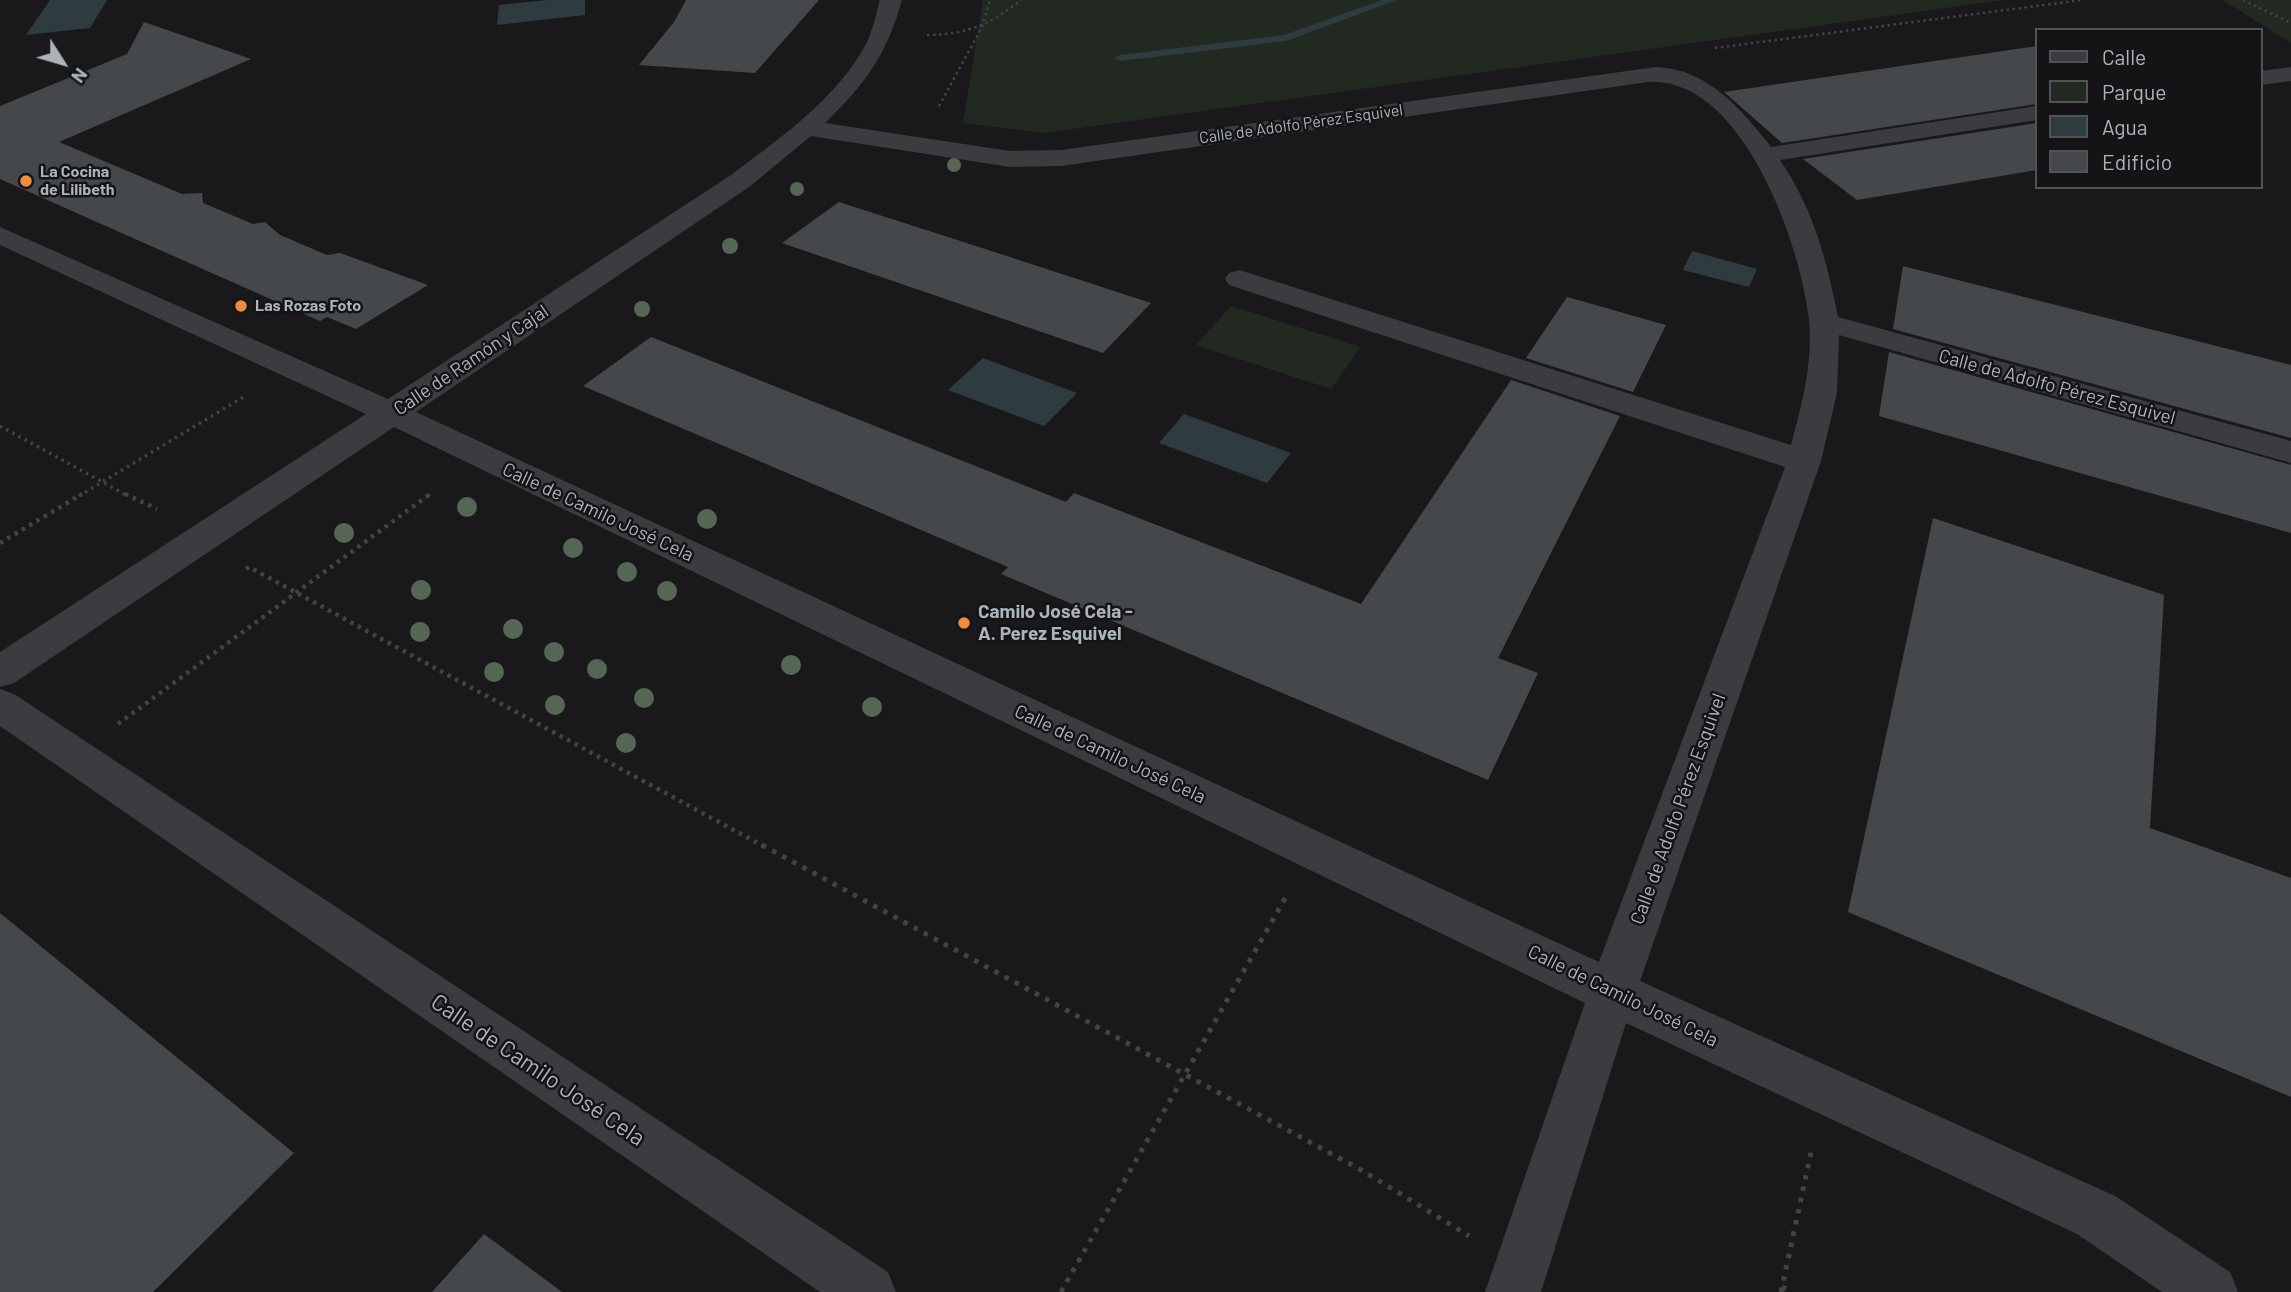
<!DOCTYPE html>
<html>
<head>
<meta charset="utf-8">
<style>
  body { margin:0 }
  #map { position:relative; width:2291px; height:1292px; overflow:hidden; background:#19191b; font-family:Barlow,sans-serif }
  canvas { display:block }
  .legend { position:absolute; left:2035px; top:28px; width:228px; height:161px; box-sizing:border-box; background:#141416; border:2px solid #505458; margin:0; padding:9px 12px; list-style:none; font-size:21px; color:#abb3bb }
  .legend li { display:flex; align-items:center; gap:14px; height:35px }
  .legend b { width:35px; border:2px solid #505458 }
  .north { position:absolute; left:28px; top:28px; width:70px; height:70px; -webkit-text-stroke:5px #141416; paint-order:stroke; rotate:127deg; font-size:19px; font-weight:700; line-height:28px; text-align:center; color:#abb3bb }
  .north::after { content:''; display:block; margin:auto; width:24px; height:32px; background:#abb3bb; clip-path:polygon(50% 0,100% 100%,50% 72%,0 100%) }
</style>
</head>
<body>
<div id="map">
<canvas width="2291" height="1292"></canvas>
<ul class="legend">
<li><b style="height:9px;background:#3a3c40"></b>Calle</li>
<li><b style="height:19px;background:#212921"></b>Parque</li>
<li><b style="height:19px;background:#2f3c3f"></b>Agua</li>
<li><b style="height:19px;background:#45484b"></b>Edificio</li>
</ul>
<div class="north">N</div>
</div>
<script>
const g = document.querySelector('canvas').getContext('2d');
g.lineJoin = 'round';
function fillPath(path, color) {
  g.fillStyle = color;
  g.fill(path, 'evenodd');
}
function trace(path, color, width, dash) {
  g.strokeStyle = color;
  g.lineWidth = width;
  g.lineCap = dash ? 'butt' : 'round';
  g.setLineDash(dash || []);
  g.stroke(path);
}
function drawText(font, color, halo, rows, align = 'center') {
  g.font = font + ' Barlow,sans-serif';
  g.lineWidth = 5;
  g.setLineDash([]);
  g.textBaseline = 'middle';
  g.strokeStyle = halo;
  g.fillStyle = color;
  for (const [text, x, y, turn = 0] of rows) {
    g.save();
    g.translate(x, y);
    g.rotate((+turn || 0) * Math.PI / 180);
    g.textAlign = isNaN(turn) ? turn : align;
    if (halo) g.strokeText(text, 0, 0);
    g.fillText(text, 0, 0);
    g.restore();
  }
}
fillPath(new Path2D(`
  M 983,0 L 2003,0 L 1044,133 L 963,123 Z
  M 2220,0 L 2291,0 L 2291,43 L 2224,1 Z
  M 1231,306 L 1361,347 L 1331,389 L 1196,345 Z`), '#212921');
fillPath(new Path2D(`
  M 50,0 L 107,0 L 90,28 L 26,35 Z
  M 547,0 L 585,0 L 585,15 L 497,25 L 499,5 Z
  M 1692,251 L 1757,269 L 1749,287 L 1683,270 Z
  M 983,358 L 1077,393 L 1044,426 L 948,390 Z
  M 1184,414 L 1291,453 L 1267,483 L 1159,443 Z`), '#2f3c3f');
fillPath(new Path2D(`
  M 1382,0 L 1397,0 L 1286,41 L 1120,61 L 1114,58 L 1120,55 L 1284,35 Z`), '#2f3c3f');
fillPath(new Path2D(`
  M 686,0 L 819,0 L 755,73 L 639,65 L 674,22 Z
  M 144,22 L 251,59 L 59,142 L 182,194 L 202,193 L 203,203 L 253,224 L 265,222 L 280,235 L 327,255 L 340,253 L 428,285 L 356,329 L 327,317 L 320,321 L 0,179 L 0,106 L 127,54 Z
  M 2037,46 L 2037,104 L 1782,143 L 1724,92 Z
  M 2037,123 L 2037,170 L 1857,200 L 1803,159 Z
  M 839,202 L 979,247 L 1151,303 L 1103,353 L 782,243 Z
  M 1903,266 L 2291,365 L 2291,438 L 1893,329 Z
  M 1567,297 L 1666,325 L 1633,392 L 1526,358 Z
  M 651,337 L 1066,502 L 1074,493 L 1361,604 L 1511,380 L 1620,416 L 1498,658 L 1538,673 L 1488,780 L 1001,574 L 1008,567 L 583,386 Z
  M 1889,352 L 2291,465 L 2291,533 L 1879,416 Z
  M 1933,518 L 2164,595 L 2150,828 L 2291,878 L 2291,1097 L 1848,912 Z
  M 0,913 L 294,1153 L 153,1292 L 0,1292 Z
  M 484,1234 L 562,1292 L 432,1292 Z`), '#45484b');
trace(new Path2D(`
  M 2243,0 L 2291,23
  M 927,35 C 966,35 991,24 1021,0
  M 1715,48 L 2082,0
  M 939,106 L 982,27 L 990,0`), '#404347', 2.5, [2.5, 3.5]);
trace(new Path2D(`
  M 0,426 L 128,496
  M 79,496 L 245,396
  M 428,496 L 430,494`), '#404347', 3.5, [2.5, 4.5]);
trace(new Path2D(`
  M 125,494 L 157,509
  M 0,543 L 82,494
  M 246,569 L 249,567 L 765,847
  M 118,724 L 430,494`), '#404347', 4.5, [3.5, 5]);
trace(new Path2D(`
  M 762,845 L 1363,1171 L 1469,1236
  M 1782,1287 L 1792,1292
  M 1061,1292 L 1287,895
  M 1781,1292 L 1812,1148`), '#404347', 5, [4.5, 7]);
fillPath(new Path2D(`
  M 880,0 L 902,0 C 886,56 866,83 825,123 L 1010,151 L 1061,150 L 1656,67 C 1708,69 1741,109 1771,147 L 2037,106 L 2037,120 L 1780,160 C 1813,208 1827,261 1838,317 L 2291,441 L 2291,463 L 1839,335 L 1837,393 L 1821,461 L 1640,981 L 2115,1196 L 2230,1272 L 2238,1292 L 2162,1292 L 2077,1234 L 1626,1023 L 1541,1292 L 1485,1292 L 1585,1003 L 394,427 L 14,683 L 0,687 L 0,652 L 366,414 L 0,245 L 0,227 L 388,399 L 731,175 C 780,138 838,98 867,42 C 873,29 876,14 880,0 ZM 1648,82 C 1742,76 1801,245 1809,320 C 1813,362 1802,405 1791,445 L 1249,273 L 1239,270 L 1229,273 L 1225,279 L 1229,285 L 1785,467 L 1599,962 L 416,412 L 749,187 L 811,136 L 1010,167 L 1061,166 Z
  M 2291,67 L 2291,81 L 2261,85 L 2261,71 Z
  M 0,689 L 14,694 L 888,1272 L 896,1292 L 820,1292 L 0,726 Z`), '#3a3c40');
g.fillStyle = '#566654';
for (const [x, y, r] of [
  [954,165,7],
  [797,189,7],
  [730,246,8],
  [642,309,8],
  [467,507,10],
  [707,519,10],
  [344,533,10],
  [573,548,10],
  [627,572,10],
  [421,590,10],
  [667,591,10],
  [513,629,10],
  [420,632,10],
  [554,652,10],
  [791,665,10],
  [597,669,10],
  [494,672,10],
  [644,698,10],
  [555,705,10],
  [872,707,10],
  [626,743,10]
]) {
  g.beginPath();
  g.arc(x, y, r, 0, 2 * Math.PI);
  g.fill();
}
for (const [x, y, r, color] of [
  [26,181,7,"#f18c3b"],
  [241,306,7,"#f18c3b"],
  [964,623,7,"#f18c3b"]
]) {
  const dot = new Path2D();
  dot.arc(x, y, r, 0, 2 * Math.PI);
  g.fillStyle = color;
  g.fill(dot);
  trace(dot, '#141416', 2.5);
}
drawText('16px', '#abb3bb', '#141416', [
  ["Calle de Adolfo Pérez Esquivel",1301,124,-8]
]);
drawText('bold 16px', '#abb3bb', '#141416', [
  ["La Cocina",40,172],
  ["de Lilibeth",40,190],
  ["Las Rozas Foto",255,306]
], 'left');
drawText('19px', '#abb3bb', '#141416', [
  ["Calle de Ramón y Cajal",471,360,-34],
  ["Calle de Adolfo Pérez Esquivel",2057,387,15],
  ["Calle de Camilo José Cela",598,512,25],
  ["Calle de Camilo José Cela",1110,754,25],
  ["Calle de Adolfo Pérez Esquivel",1678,809,-70],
  ["Calle de Camilo José Cela",1623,996,26]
]);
drawText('bold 19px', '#abb3bb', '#141416', [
  ["Camilo José Cela -",978,612],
  ["A. Perez Esquivel",978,634]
], 'left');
drawText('23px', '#abb3bb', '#141416', [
  ["Calle de Camilo José Cela",538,1070,34]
]);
</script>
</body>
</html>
